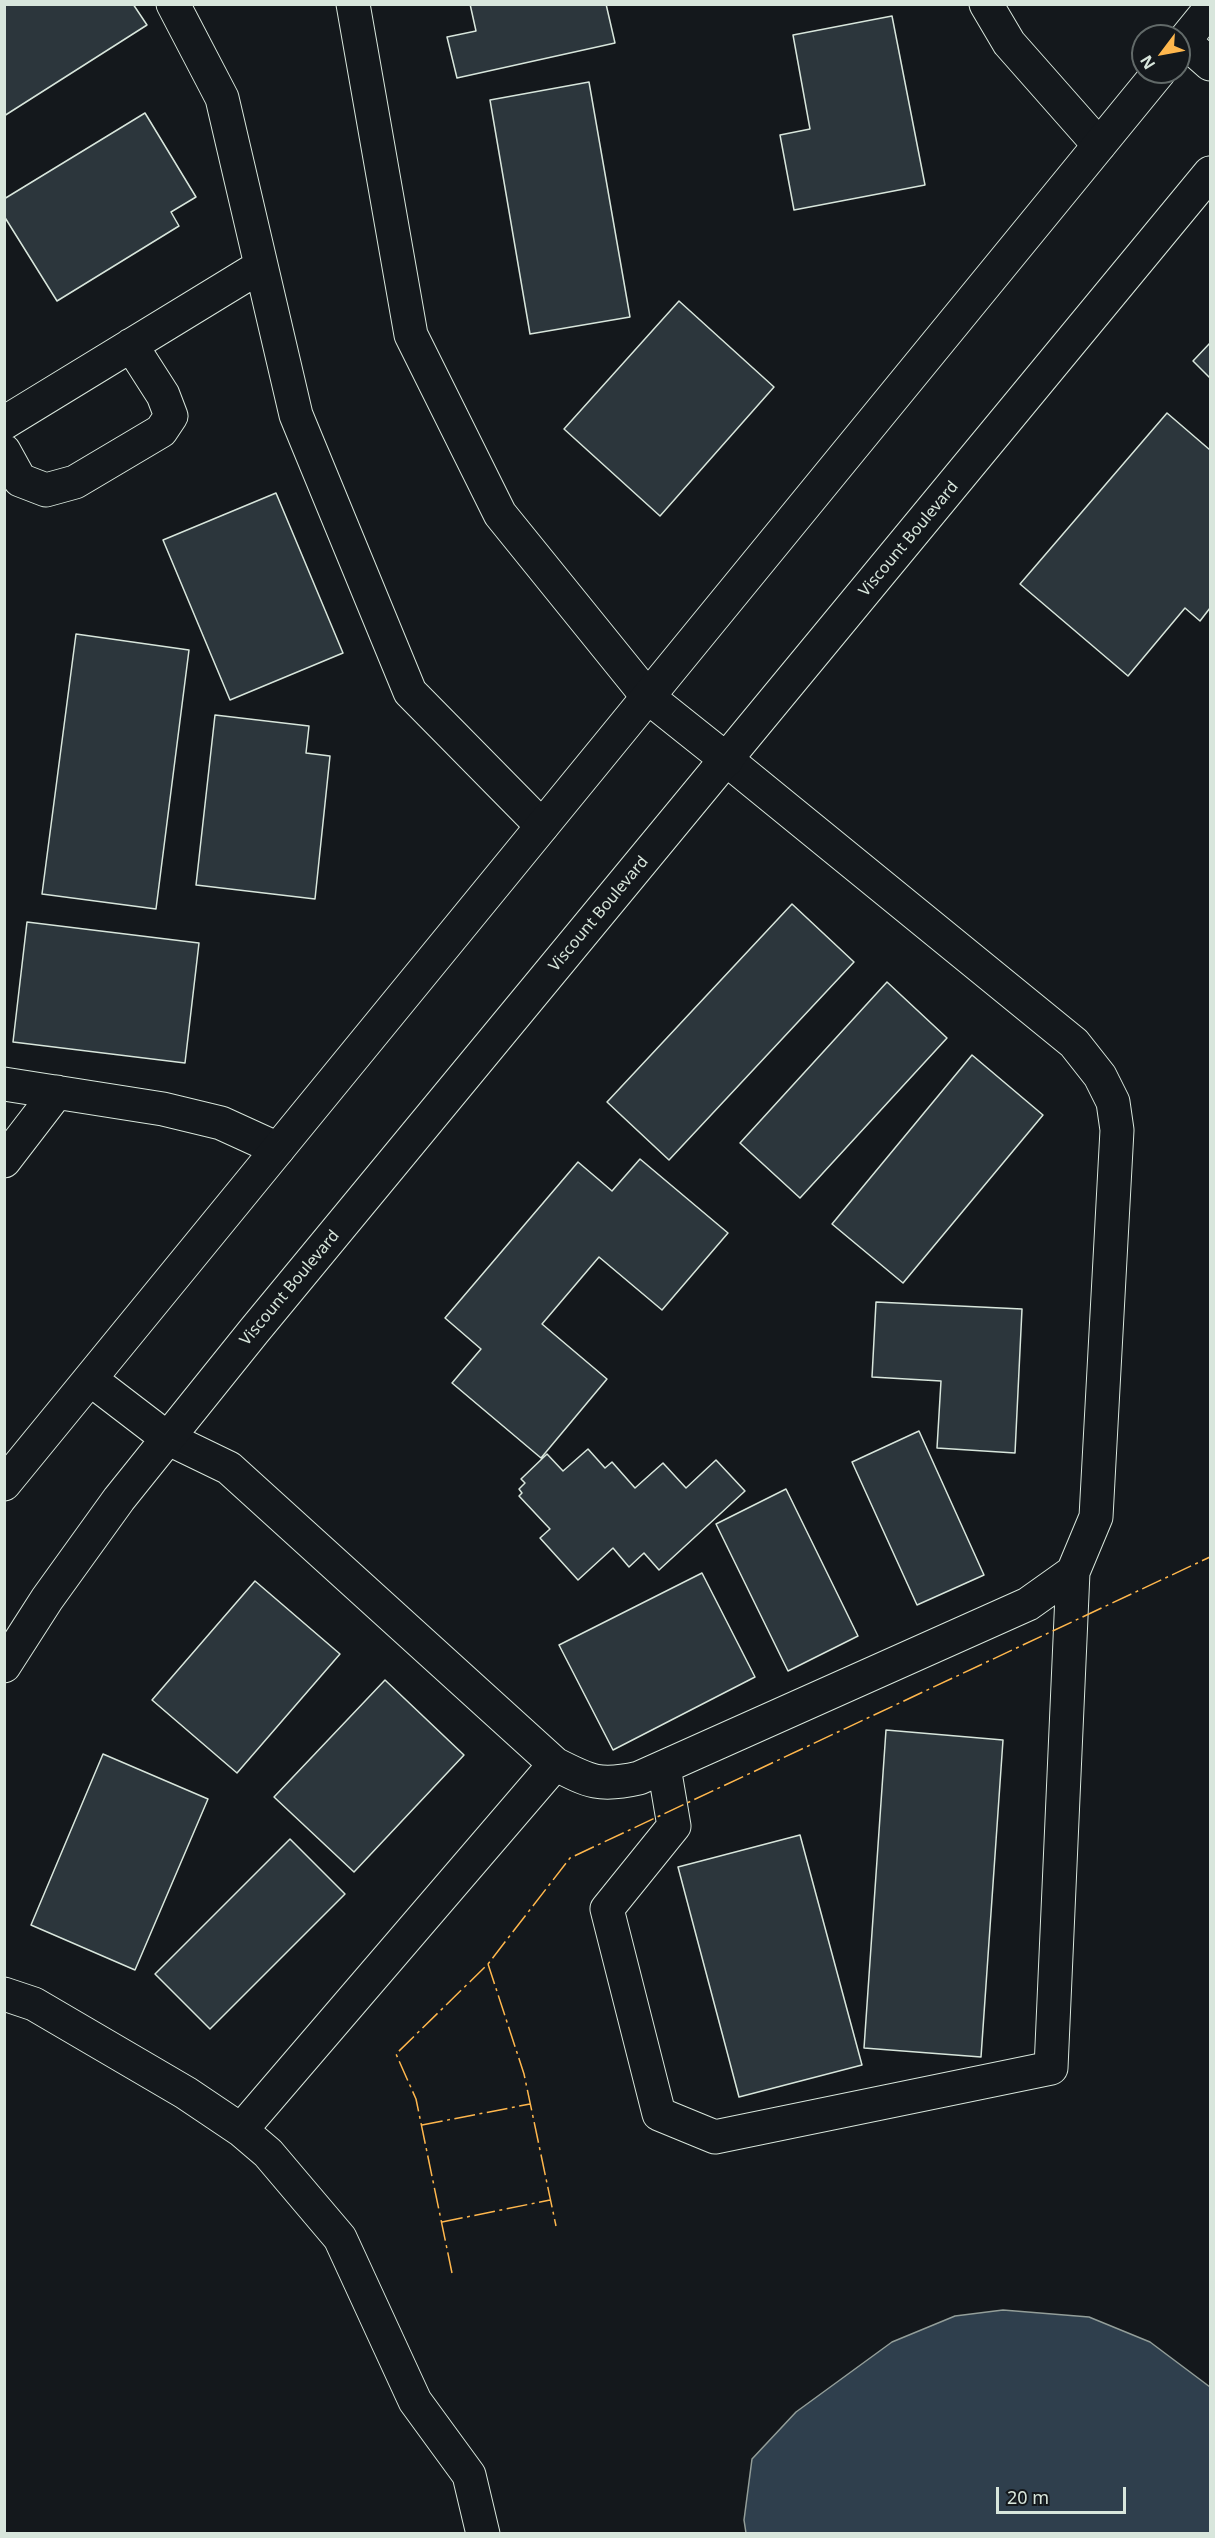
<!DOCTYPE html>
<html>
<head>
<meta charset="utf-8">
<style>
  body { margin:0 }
  #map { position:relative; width:1215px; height:2538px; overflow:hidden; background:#14181c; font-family:"Noto Sans",sans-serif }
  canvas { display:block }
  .frame { position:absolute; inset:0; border:6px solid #d8e6dc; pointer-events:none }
  .north { position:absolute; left:1131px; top:24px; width:60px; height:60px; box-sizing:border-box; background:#14181c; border:2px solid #626a69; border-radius:50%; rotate:238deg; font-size:16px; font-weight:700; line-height:24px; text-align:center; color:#d8e6dc }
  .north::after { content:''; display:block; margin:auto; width:21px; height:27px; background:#ffb74d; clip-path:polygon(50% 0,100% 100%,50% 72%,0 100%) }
  .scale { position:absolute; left:996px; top:2487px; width:130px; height:27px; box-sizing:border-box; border:3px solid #d8e6dc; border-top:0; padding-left:8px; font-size:18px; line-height:21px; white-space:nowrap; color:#d8e6dc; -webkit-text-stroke:4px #14181c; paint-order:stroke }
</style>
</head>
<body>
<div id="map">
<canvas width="1215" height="2538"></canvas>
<div class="frame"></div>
<div class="north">N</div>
<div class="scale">20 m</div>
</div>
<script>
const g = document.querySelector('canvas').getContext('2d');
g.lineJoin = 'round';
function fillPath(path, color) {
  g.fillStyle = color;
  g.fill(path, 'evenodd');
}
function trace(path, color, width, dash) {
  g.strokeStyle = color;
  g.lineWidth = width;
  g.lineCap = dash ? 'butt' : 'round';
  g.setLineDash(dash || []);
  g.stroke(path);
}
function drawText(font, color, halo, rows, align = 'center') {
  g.font = font + ' "Noto Sans",sans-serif';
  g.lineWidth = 4.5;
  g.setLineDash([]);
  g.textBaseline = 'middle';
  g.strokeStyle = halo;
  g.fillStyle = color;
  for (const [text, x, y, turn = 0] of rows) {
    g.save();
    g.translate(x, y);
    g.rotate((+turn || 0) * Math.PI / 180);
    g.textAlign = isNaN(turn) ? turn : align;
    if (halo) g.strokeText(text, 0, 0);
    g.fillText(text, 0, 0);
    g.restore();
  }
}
const water = new Path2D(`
  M 1003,2310 L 1089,2317 L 1150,2342 L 1210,2387 L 1210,2533 L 746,2533 L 744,2520 L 752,2459 L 796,2412 L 892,2342 L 955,2316 Z`);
fillPath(water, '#2f3f4d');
trace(water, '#939e99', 1.5);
const building = new Path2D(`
  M 4,4 L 133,4 L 147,25 L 4,116 Z
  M 470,4 L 606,4 L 615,43 L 457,78 L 447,37 L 476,31 Z
  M 892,16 L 925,185 L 794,210 L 780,135 L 810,129 L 793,35 Z
  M 589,82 L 630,317 L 530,334 L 490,100 Z
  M 145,113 L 196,197 L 171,212 L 179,226 L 57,301 L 4,216 L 4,199 Z
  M 679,301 L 774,387 L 660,516 L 564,429 Z
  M 1210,343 L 1210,378 L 1193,361 Z
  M 1167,413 L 1210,450 L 1210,608 L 1200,621 L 1185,608 L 1128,676 L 1020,584 Z
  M 276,493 L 343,653 L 230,700 L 163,540 Z
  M 76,634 L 189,650 L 156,909 L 42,894 Z
  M 215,715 L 309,726 L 306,753 L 330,756 L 315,899 L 196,885 Z
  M 792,904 L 854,962 L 669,1160 L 607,1102 Z
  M 27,922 L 199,943 L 185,1063 L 13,1042 Z
  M 887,982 L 947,1038 L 800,1198 L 740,1143 Z
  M 972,1055 L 1043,1115 L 903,1283 L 832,1224 Z
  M 640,1159 L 728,1233 L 662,1310 L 599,1257 L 542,1324 L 607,1379 L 541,1458 L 452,1383 L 481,1349 L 445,1318 L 578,1162 L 612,1191 Z
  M 876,1302 L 1022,1309 L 1015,1453 L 937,1448 L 941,1381 L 872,1377 Z
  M 919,1431 L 984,1575 L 917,1605 L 852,1462 Z
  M 588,1449 L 605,1468 L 612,1462 L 635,1488 L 663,1463 L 686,1488 L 716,1460 L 745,1491 L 659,1570 L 644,1553 L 629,1567 L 613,1548 L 578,1580 L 540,1538 L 550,1529 L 519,1496 L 522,1493 L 519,1489 L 525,1483 L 521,1479 L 547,1454 L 563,1471 Z
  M 786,1489 L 858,1636 L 788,1671 L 716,1524 Z
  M 702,1573 L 755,1677 L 613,1750 L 559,1645 Z
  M 255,1581 L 340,1654 L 237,1773 L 152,1700 Z
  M 385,1680 L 464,1755 L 354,1872 L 274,1797 Z
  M 886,1730 L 1003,1740 L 981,2057 L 864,2048 Z
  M 103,1754 L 208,1799 L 135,1970 L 31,1925 Z
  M 800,1835 L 862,2065 L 739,2097 L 678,1867 Z
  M 290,1839 L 345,1894 L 210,2029 L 155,1974 Z`);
fillPath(building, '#2c363c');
trace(building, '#d8e6dc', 1.5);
const minor = new Path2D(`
  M 173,4 L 222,98 L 296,415 L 410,692 L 542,826
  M 353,4 L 411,335 L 500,514 L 648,697
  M 986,4 L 1009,43 L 1099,145
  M 1184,41 L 1210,64
  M 4,423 L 261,266
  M 4,451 L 20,480 L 46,490 L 75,482 L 161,431 L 171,416 L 163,395 L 131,345
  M 4,1084 L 163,1109 L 221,1123 L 278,1149
  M 4,1161 L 57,1092
  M 167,1438 L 229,1468 L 555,1764 C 590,1782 600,1787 639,1778 L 1028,1604 L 1073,1572 L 1096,1517 L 1117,1130 L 1113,1102 L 1100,1076 L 1074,1043 L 727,760
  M 664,1767 L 674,1826 L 607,1909 L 659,2114 L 715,2137 L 1051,2068 L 1073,1572
  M 4,1994 L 34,2004 L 186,2093 L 241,2130 L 268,2153 L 340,2238 L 415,2401 L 469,2475 L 483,2534
  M 241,2130 L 555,1764`);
const major = new Path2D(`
  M 1179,47 L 1210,9
  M 648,697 L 727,760
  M 90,1379 L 167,1438
  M 4,1484 L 1159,72
  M 4,1666 L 47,1599 L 119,1499 L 254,1331 L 1210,173`);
trace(minor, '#d8e6dc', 35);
trace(major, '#d8e6dc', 35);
trace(minor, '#14181c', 33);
trace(major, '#14181c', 33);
trace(new Path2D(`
  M 488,1964 L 524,2074 L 556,2226
  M 422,2125 L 530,2104
  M 442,2222 L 550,2200
  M 452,2273 L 416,2099 L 396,2054 L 488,1964 L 570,1858 L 1210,1557`), '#ffb74d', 1.5, [21, 4.5, 3, 4.5]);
drawText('16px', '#d8e6dc', '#14181c', [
  ["Viscount Boulevard",909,539,-50],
  ["Viscount Boulevard",599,914,-50],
  ["Viscount Boulevard",290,1288,-50]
]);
</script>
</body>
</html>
